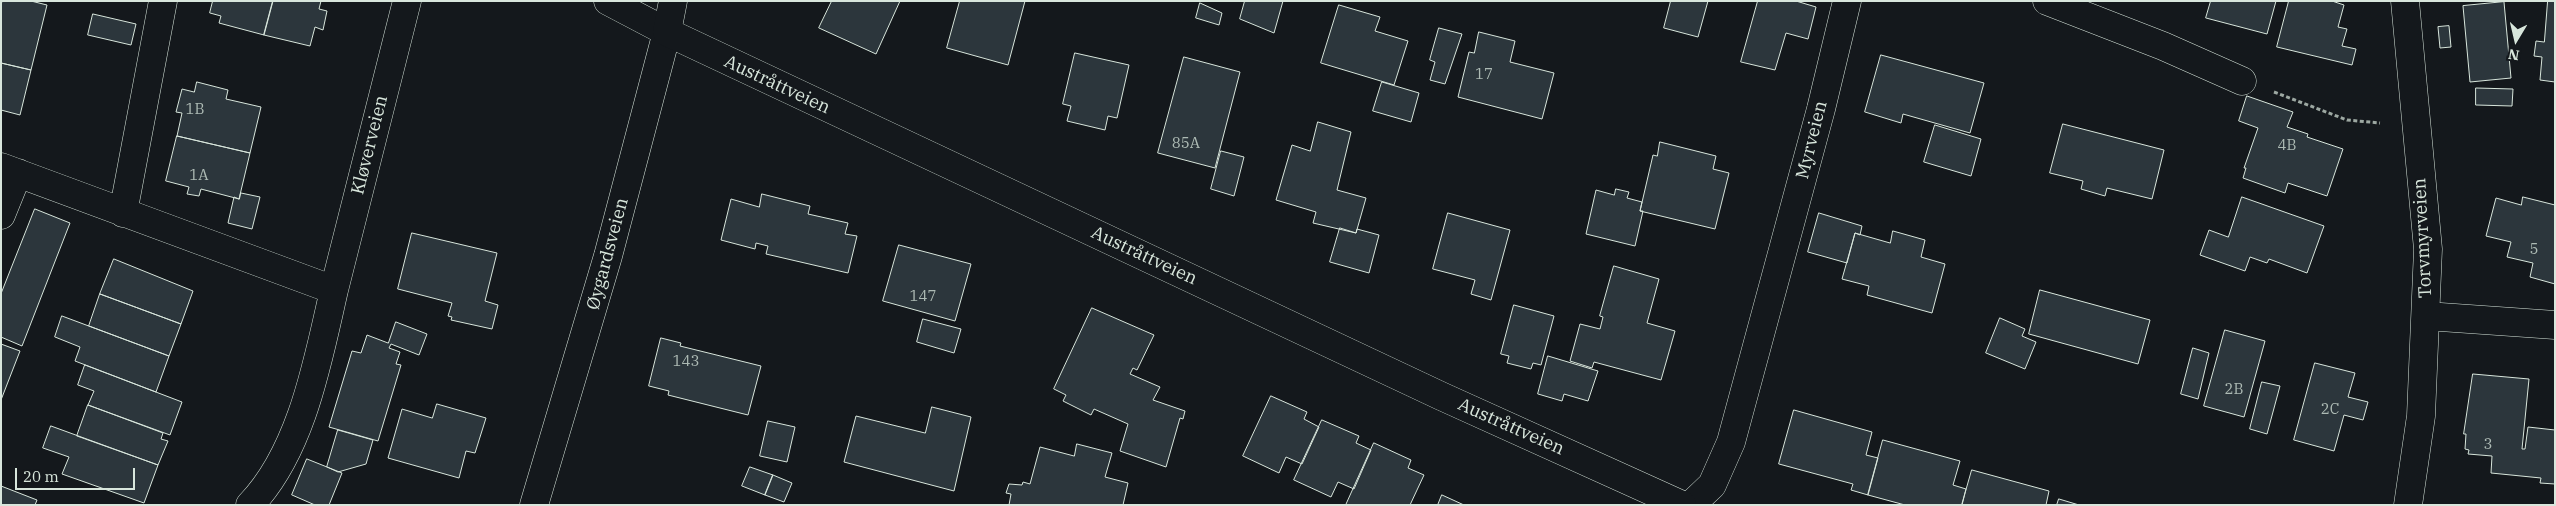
<!DOCTYPE html>
<html>
<head>
<meta charset="utf-8">
<style>
  body { margin:0 }
  #map { position:relative; width:2556px; height:506px; overflow:hidden; background:#14181c; font-family:"IBM Plex Serif",serif }
  canvas { display:block }
  .frame { position:absolute; inset:0; border:2px solid #d8e6dc; pointer-events:none }
  .north { position:absolute; left:2491px; top:15px; width:50px; height:50px; -webkit-text-stroke:4px #14181c; paint-order:stroke; rotate:189deg; font-size:14px; font-weight:700; line-height:20px; text-align:center; color:#d8e6dc }
  .north::after { content:''; display:block; margin:auto; width:18px; height:22px; background:#d8e6dc; clip-path:polygon(50% 0,100% 100%,50% 72%,0 100%) }
  .scale { position:absolute; left:15px; top:468px; width:120px; height:22px; box-sizing:border-box; border:2px solid #d8e6dc; border-top:0; padding-left:6px; font-size:15px; line-height:18px; white-space:nowrap; color:#d8e6dc; -webkit-text-stroke:4px #14181c; paint-order:stroke }
</style>
</head>
<body>
<div id="map">
<canvas width="2556" height="506"></canvas>
<div class="frame"></div>
<div class="north">N</div>
<div class="scale">20 m</div>
</div>
<script>
const g = document.querySelector('canvas').getContext('2d');
g.lineJoin = 'round';
function fillPath(path, color) {
  g.fillStyle = color;
  g.fill(path, 'evenodd');
}
function trace(path, color, width, dash) {
  g.strokeStyle = color;
  g.lineWidth = width;
  g.lineCap = dash ? 'butt' : 'round';
  g.setLineDash(dash || []);
  g.stroke(path);
}
function drawText(font, color, halo, rows, align = 'center') {
  g.font = font + ' "IBM Plex Serif",serif';
  g.lineWidth = 4;
  g.setLineDash([]);
  g.textBaseline = 'middle';
  g.strokeStyle = halo;
  g.fillStyle = color;
  for (const [text, x, y, turn = 0] of rows) {
    g.save();
    g.translate(x, y);
    g.rotate((+turn || 0) * Math.PI / 180);
    g.textAlign = isNaN(turn) ? turn : align;
    if (halo) g.strokeText(text, 0, 0);
    g.fillText(text, 0, 0);
    g.restore();
  }
}
const building = new Path2D(`
  M 3,1 L 31,1 L 47,5 L 31,70 L 1,63 L 1,4 Z
  M 213,1 L 273,1 L 264,35 L 219,23 L 221,16 L 210,13 Z
  M 273,1 L 321,1 L 319,9 L 327,11 L 323,30 L 315,27 L 310,46 L 264,35 Z
  M 832,1 L 900,1 L 876,54 L 819,28 Z
  M 960,1 L 1025,1 L 1008,65 L 947,48 Z
  M 1245,1 L 1283,1 L 1274,33 L 1240,19 Z
  M 1671,1 L 1708,1 L 1698,37 L 1664,28 Z
  M 1758,1 L 1796,1 L 1816,7 L 1808,39 L 1786,33 L 1775,70 L 1741,62 Z
  M 2211,1 L 2276,1 L 2267,34 L 2206,18 Z
  M 2289,1 L 2332,1 L 2344,5 L 2338,27 L 2347,29 L 2342,46 L 2356,49 L 2352,65 L 2277,47 Z
  M 2548,1 L 2555,1 L 2555,82 L 2540,80 L 2542,57 L 2534,56 L 2536,41 L 2544,42 Z
  M 2504,2 L 2511,78 L 2470,82 L 2463,6 Z
  M 1200,3 L 1222,13 L 1219,25 L 1196,18 Z
  M 1339,5 L 1380,17 L 1375,31 L 1408,41 L 1394,85 L 1321,63 Z
  M 93,14 L 136,24 L 131,45 L 88,35 Z
  M 2449,26 L 2451,47 L 2440,48 L 2438,27 Z
  M 1439,28 L 1462,34 L 1445,84 L 1430,80 L 1435,62 L 1430,60 Z
  M 1479,32 L 1515,41 L 1510,62 L 1554,73 L 1542,119 L 1458,97 L 1469,52 L 1474,53 Z
  M 1075,53 L 1129,65 L 1117,118 L 1108,116 L 1105,130 L 1067,121 L 1071,106 L 1063,104 Z
  M 1881,55 L 1984,83 L 1970,133 L 1903,114 L 1901,123 L 1865,112 Z
  M 1184,57 L 1240,72 L 1215,168 L 1158,153 Z
  M 1,63 L 31,70 L 20,115 L 1,110 Z
  M 197,82 L 228,90 L 226,99 L 261,107 L 250,153 L 177,136 L 182,113 L 176,112 L 182,89 L 194,92 Z
  M 1382,82 L 1419,93 L 1411,122 L 1373,111 Z
  M 2476,88 L 2513,89 L 2512,106 L 2476,105 Z
  M 2247,96 L 2293,112 L 2287,127 L 2308,134 L 2307,137 L 2343,149 L 2327,196 L 2288,183 L 2285,193 L 2243,178 L 2246,168 L 2244,168 L 2258,128 L 2239,121 Z
  M 1318,122 L 1351,132 L 1337,190 L 1366,198 L 1356,233 L 1313,223 L 1316,212 L 1276,200 L 1292,145 L 1310,151 Z
  M 2063,124 L 2164,150 L 2152,199 L 2107,188 L 2105,196 L 2081,189 L 2083,181 L 2050,173 Z
  M 1935,125 L 1981,139 L 1971,176 L 1924,162 Z
  M 177,136 L 250,153 L 239,199 L 201,189 L 199,196 L 187,194 L 189,187 L 166,181 Z
  M 1660,142 L 1716,156 L 1713,169 L 1729,173 L 1715,229 L 1640,211 L 1653,155 L 1657,156 Z
  M 1221,151 L 1244,157 L 1234,196 L 1211,189 Z
  M 1616,189 L 1629,192 L 1627,198 L 1642,202 L 1640,211 L 1643,211 L 1635,246 L 1586,234 L 1596,190 L 1614,195 Z
  M 241,193 L 260,197 L 252,229 L 228,223 L 234,197 L 239,199 Z
  M 762,194 L 810,206 L 808,214 L 848,223 L 845,234 L 857,236 L 848,273 L 766,254 L 768,246 L 756,243 L 755,249 L 721,240 L 731,199 L 759,207 Z
  M 2242,197 L 2324,226 L 2307,273 L 2269,259 L 2267,263 L 2250,257 L 2245,271 L 2200,255 L 2209,230 L 2228,237 Z
  M 2523,197 L 2555,205 L 2555,284 L 2530,277 L 2533,263 L 2507,257 L 2511,242 L 2486,236 L 2496,198 L 2521,205 Z
  M 35,209 L 70,223 L 22,346 L 1,337 L 1,294 Z
  M 1448,213 L 1510,230 L 1491,300 L 1471,294 L 1475,280 L 1433,269 Z
  M 1819,213 L 1862,226 L 1860,235 L 1855,233 L 1847,263 L 1808,252 Z
  M 1340,228 L 1356,233 L 1357,229 L 1379,235 L 1369,273 L 1330,262 Z
  M 1893,231 L 1925,240 L 1921,257 L 1945,264 L 1932,313 L 1867,295 L 1869,286 L 1842,279 L 1855,233 L 1890,243 Z
  M 412,233 L 497,253 L 485,301 L 498,305 L 492,329 L 451,320 L 452,317 L 448,316 L 452,303 L 398,289 Z
  M 899,245 L 971,264 L 955,321 L 883,301 Z
  M 114,259 L 193,291 L 181,324 L 100,294 Z
  M 1614,266 L 1659,279 L 1647,323 L 1675,331 L 1661,380 L 1594,362 L 1592,368 L 1570,361 L 1580,324 L 1600,329 L 1603,317 L 1600,316 Z
  M 2040,290 L 2150,320 L 2138,364 L 2029,334 Z
  M 100,294 L 181,324 L 169,356 L 89,326 Z
  M 1514,305 L 1554,316 L 1541,365 L 1533,363 L 1531,369 L 1507,363 L 1509,356 L 1501,354 Z
  M 1092,308 L 1154,335 L 1137,370 L 1133,368 L 1130,374 L 1160,387 L 1153,400 L 1185,411 L 1183,419 L 1180,418 L 1166,467 L 1120,451 L 1128,424 L 1094,409 L 1091,415 L 1063,401 L 1066,395 L 1054,389 Z
  M 62,316 L 169,356 L 156,392 L 75,361 L 80,347 L 55,337 Z
  M 2000,318 L 2025,329 L 2022,336 L 2036,342 L 2025,369 L 1986,353 Z
  M 923,319 L 961,329 L 954,353 L 917,342 Z
  M 396,322 L 427,334 L 419,355 L 391,344 L 389,348 L 400,352 L 396,364 L 401,365 L 378,441 L 329,427 L 352,351 L 361,353 L 367,335 L 388,343 Z
  M 2225,330 L 2265,341 L 2244,417 L 2204,406 Z
  M 661,338 L 681,343 L 680,346 L 761,366 L 748,415 L 668,395 L 669,391 L 649,386 Z
  M 1,344 L 20,351 L 1,400 Z
  M 2193,348 L 2209,353 L 2198,399 L 2181,394 Z
  M 1548,356 L 1598,371 L 1588,401 L 1564,394 L 1562,401 L 1538,394 Z
  M 2315,363 L 2355,373 L 2348,397 L 2368,402 L 2363,420 L 2344,415 L 2334,451 L 2294,440 Z
  M 85,365 L 182,402 L 170,435 L 88,405 L 94,391 L 78,385 Z
  M 2473,374 L 2529,379 L 2522,449 L 2525,449 L 2528,427 L 2555,430 L 2555,484 L 2540,483 L 2541,478 L 2491,473 L 2492,456 L 2468,454 L 2469,450 L 2465,449 L 2466,434 L 2464,434 Z
  M 2262,382 L 2280,386 L 2267,434 L 2250,429 Z
  M 1271,396 L 1307,412 L 1304,419 L 1319,427 L 1302,464 L 1286,457 L 1279,473 L 1243,456 Z
  M 437,404 L 486,418 L 475,453 L 466,451 L 459,478 L 388,458 L 402,409 L 432,418 Z
  M 88,405 L 163,433 L 161,439 L 168,441 L 158,465 L 77,436 Z
  M 932,407 L 971,417 L 954,491 L 844,462 L 856,416 L 925,433 Z
  M 1794,410 L 1872,432 L 1866,455 L 1878,458 L 1868,495 L 1851,490 L 1853,484 L 1779,464 Z
  M 1322,420 L 1359,436 L 1356,443 L 1371,450 L 1354,489 L 1338,482 L 1331,497 L 1294,480 Z
  M 768,421 L 795,427 L 787,462 L 760,456 Z
  M 51,426 L 158,465 L 144,503 L 62,474 L 69,457 L 43,448 Z
  M 338,430 L 373,440 L 366,464 L 338,472 L 327,467 Z
  M 1883,440 L 1960,461 L 1953,485 L 1966,489 L 1962,505 L 1905,505 L 1868,495 Z
  M 1374,443 L 1411,460 L 1408,468 L 1424,475 L 1410,505 L 1346,505 Z
  M 1077,444 L 1112,453 L 1105,477 L 1128,483 L 1123,505 L 1009,505 L 1011,494 L 1006,493 L 1009,484 L 1022,485 L 1023,482 L 1030,484 L 1040,447 L 1074,456 Z
  M 307,459 L 342,473 L 329,505 L 315,505 L 292,495 Z
  M 750,467 L 773,475 L 765,495 L 742,486 Z
  M 1972,470 L 2049,491 L 2046,505 L 1962,505 Z
  M 773,475 L 792,483 L 784,502 L 765,495 Z
  M 1,486 L 37,500 L 35,505 L 1,505 Z
  M 1442,495 L 1464,505 L 1438,505 Z
  M 2059,499 L 2079,505 L 2057,505 Z`);
fillPath(building, '#2c363c');
trace(building, '#d8e6dc', 1);
const minor = new Path2D(`
  M 2047,1 L 2163,46 L 2242,81
  M 2405,1 L 2428,249 L 2421,416 L 2408,505
  M 1,167 L 334,290 L 407,1
  M 123,213 L 163,1
  M 1,215 L 18,173
  M 2426,316 L 2555,325
  M 250,505 C 302,451 318,360 334,290
  M 534,505 L 608,256 L 667,32 L 608,1
  M 1691,505 L 1712,485 L 1731,442 L 1821,109 L 1847,1`);
const major = new Path2D(`
  M 673,1 L 667,32 L 1441,396 L 1682,505`);
trace(minor, '#d8e6dc', 29);
trace(major, '#d8e6dc', 29);
trace(new Path2D(`
  M 2274,92 L 2347,120 L 2380,123`), '#9da8a2', 3, [4, 2.5]);
trace(minor, '#14181c', 28);
trace(major, '#14181c', 28);
drawText('15px', '#adbab4', null, [
  ["17",1484,75],
  ["1B",195,110],
  ["85A",1186,144],
  ["4B",2287,146],
  ["1A",199,176],
  ["5",2534,250],
  ["147",923,297],
  ["143",686,362],
  ["2B",2234,390],
  ["2C",2330,410],
  ["3",2488,445]
]);
drawText('18px', '#d8e6dc', '#14181c', [
  ["Austråttveien",777,85,25],
  ["Myrveien",1812,140,-76],
  ["Kløverveien",370,145,-76],
  ["Torvmyrveien",2423,238,-93],
  ["Øygardsveien",608,254,-75],
  ["Austråttveien",1144,256,25],
  ["Austråttveien",1511,427,24]
]);
</script>
</body>
</html>
